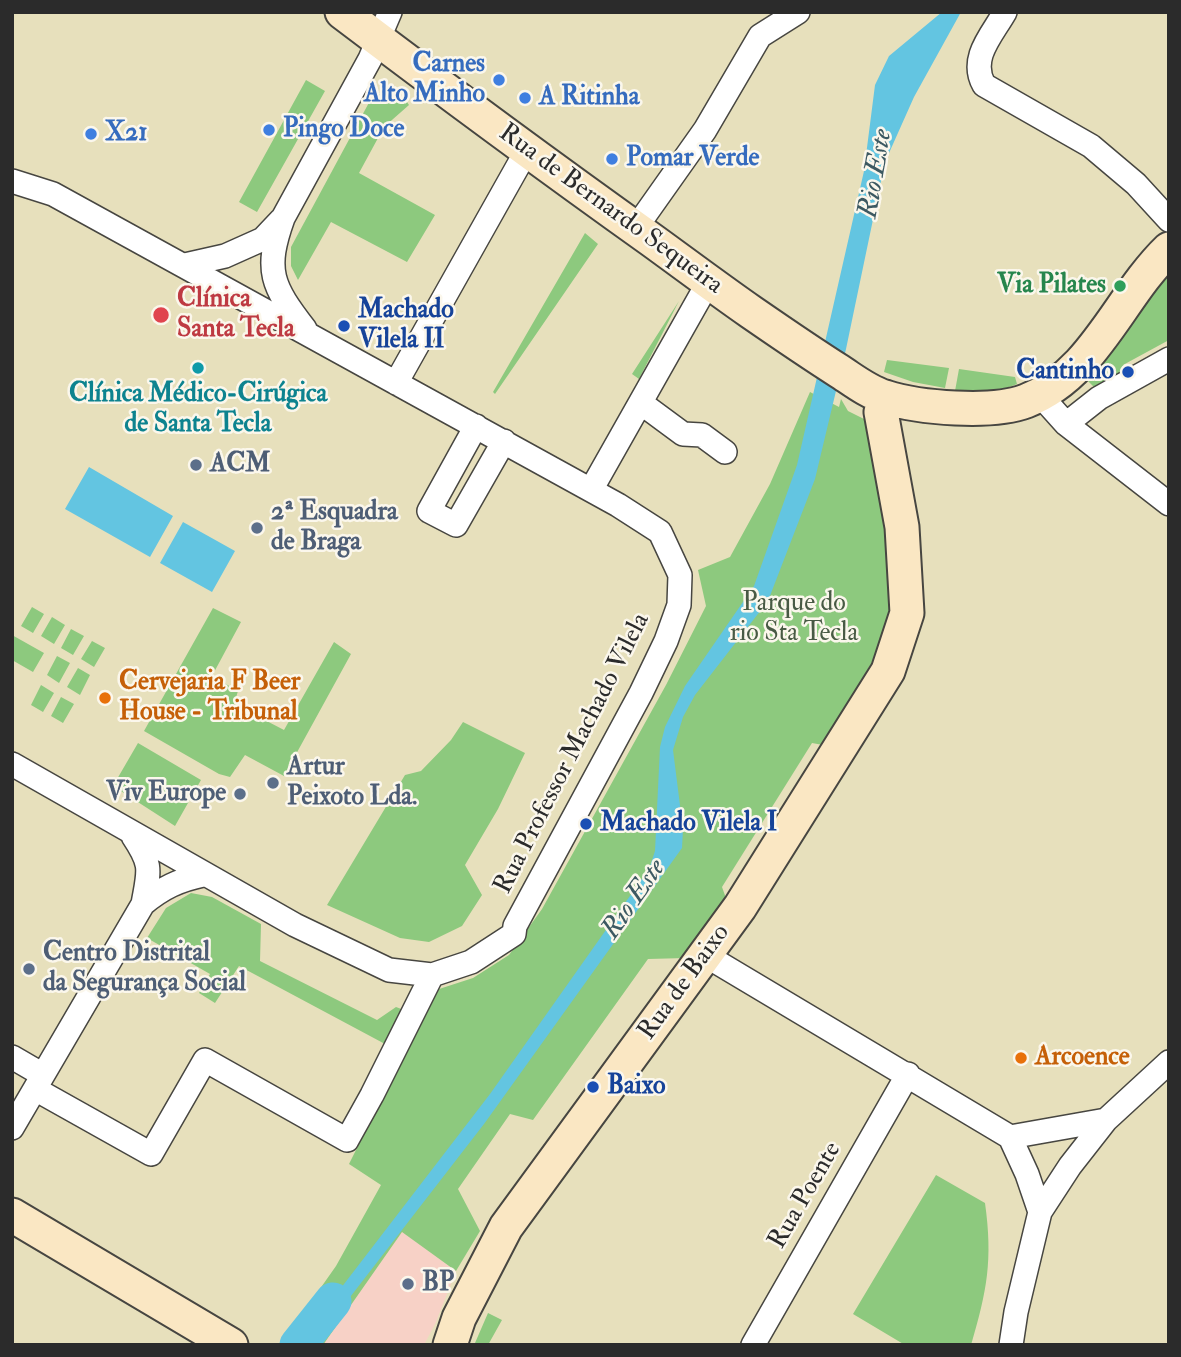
<!DOCTYPE html>
<html>
<head>
<meta charset="utf-8">
<style>
  body { margin:0 }
  #map { position:relative; width:1181px; height:1357px; overflow:hidden; background:#e7e0bc; font-family:"IM FELL Double Pica",serif }
  canvas { display:block }
  .frame { position:absolute; inset:0; border:14px solid #2b2b2b; pointer-events:none }
</style>
</head>
<body>
<div id="map">
<canvas width="1181" height="1357"></canvas>
<div class="frame"></div>
</div>
<script>
const g = document.querySelector('canvas').getContext('2d');
g.lineJoin = 'round';
function fillPath(path, color) {
  g.fillStyle = color;
  g.fill(path, 'evenodd');
}
function trace(path, color, width, dash) {
  g.strokeStyle = color;
  g.lineWidth = width;
  g.lineCap = dash ? 'butt' : 'round';
  g.setLineDash(dash || []);
  g.stroke(path);
}
function drawText(font, color, halo, rows, align = 'center') {
  g.font = font + ' "IM FELL Double Pica",serif';
  g.lineWidth = 5;
  g.setLineDash([]);
  g.textBaseline = 'middle';
  g.strokeStyle = halo;
  g.fillStyle = color;
  for (const [text, x, y, turn = 0] of rows) {
    g.save();
    g.translate(x, y);
    g.rotate((+turn || 0) * Math.PI / 180);
    g.textAlign = isNaN(turn) ? turn : align;
    if (halo) g.strokeText(text, 0, 0);
    g.fillText(text, 0, 0);
    g.restore();
  }
}
fillPath(new Path2D(`
  M 402,1231 L 456,1271 L 436,1322 L 424,1345 L 323,1345 Z`), '#f7d1c6');
fillPath(new Path2D(`
  M 306,80 L 325,91 L 257,212 L 239,202 Z
  M 389,91 L 405,99 L 409,105 L 384,127 L 359,173 L 435,215 L 407,262 L 331,222 L 298,280 L 291,266 L 291,247 L 372,97 Z
  M 585,233 L 598,244 L 495,394 L 493,392 Z
  M 1169,274 L 1169,340 L 1123,365 L 1130,372 L 1099,392 L 1086,379 L 1152,290 Z
  M 679,301 L 639,379 L 632,374 Z
  M 887,360 L 949,368 L 945,388 L 913,382 L 884,372 Z
  M 959,369 L 1015,377 L 1017,384 C 997,393 977,392 955,391 Z
  M 810,392 L 839,407 L 841,399 L 848,411 L 864,419 L 890,517 L 891,630 L 823,745 L 812,743 L 722,887 L 727,901 L 686,958 L 648,959 L 533,1120 L 510,1114 L 458,1189 L 480,1231 L 456,1271 L 402,1232 L 323,1345 L 293,1345 L 284,1340 L 336,1266 L 381,1185 L 349,1164 L 436,990 L 473,978 L 509,955 L 542,909 L 666,685 L 706,606 L 698,570 L 730,557 L 770,484 Z
  M 32,607 L 44,614 L 33,633 L 21,626 Z
  M 213,608 L 241,622 L 212,676 L 238,691 L 234,704 L 284,730 L 334,642 L 351,654 L 284,776 L 245,755 L 230,777 L 219,774 L 144,731 Z
  M 52,617 L 65,625 L 54,644 L 41,636 Z
  M 71,629 L 84,636 L 73,655 L 61,648 Z
  M 12,635 L 44,653 L 33,672 L 12,660 Z
  M 92,641 L 105,648 L 94,667 L 81,659 Z
  M 57,656 L 70,663 L 59,683 L 47,675 Z
  M 78,668 L 90,675 L 80,695 L 67,687 Z
  M 41,685 L 54,693 L 43,712 L 31,705 Z
  M 61,697 L 74,704 L 63,723 L 51,716 Z
  M 463,722 L 525,753 L 498,809 L 465,865 L 482,895 L 462,926 L 429,942 L 400,938 L 327,905 L 405,775 L 421,771 L 451,740 Z
  M 138,743 L 201,780 L 175,826 L 113,786 Z
  M 191,893 L 212,897 L 261,924 L 260,961 L 377,1020 L 396,1007 L 404,1010 L 385,1044 L 239,966 L 215,1003 L 199,993 L 210,974 L 147,938 L 166,908 Z
  M 936,1175 L 985,1203 C 993,1260 987,1291 971,1345 L 905,1345 L 853,1314 Z
  M 488,1313 L 502,1320 L 488,1345 L 475,1343 Z`), '#8dc97e');
fillPath(new Path2D(`
  M 942,12 L 961,12 L 914,97 L 885,162 L 846,349 L 815,479 L 768,601 L 695,695 L 683,717 L 673,750 L 683,829 L 682,848 L 484,1124 L 313,1345 L 308,1345 L 301,1340 L 490,1094 L 649,869 L 655,851 L 660,747 L 665,727 L 685,686 L 754,586 L 797,465 L 864,171 L 875,85 L 889,56 Z
  M 89,467 L 173,516 L 150,557 L 65,509 Z
  M 183,522 L 235,551 L 212,592 L 160,563 Z`), '#63c5e1');
trace(new Path2D(`
  M 298,1345 L 333,1301`), '#63c5e1', 37);
const street = new Path2D(`
  M 1005,12 C 992,35 969,58 984,85 L 1091,146 L 1136,184 L 1169,220
  M 12,181 L 53,194 L 618,505 L 660,532 L 680,575 L 679,605 L 666,641 L 641,693 L 515,926 L 514,934 L 471,962 L 432,975 L 389,970 L 295,925 L 12,764
  M 635,229 L 705,130 L 760,36 L 798,12
  M 185,265 L 225,256 L 263,239 L 281,220
  M 305,329 C 272,286 264,271 283,218 L 370,59 L 390,12
  M 396,383 L 527,150
  M 1040,395 L 1066,424 L 1169,504
  M 641,403 L 683,434 L 702,435 L 725,452
  M 1066,424 L 1099,398 L 1169,359
  M 476,426 L 429,511 L 456,525 L 504,441
  M 591,490 L 708,283
  M 133,836 C 153,866 149,870 143,904
  M 705,955 L 1010,1137 L 1027,1174 L 1040,1212 L 1016,1312 L 1011,1345
  M 12,1057 L 43,1075
  M 35,1089 L 151,1154 L 205,1060 L 347,1140 L 372,1095 L 432,975
  M 12,1128 L 143,904 C 162,888 179,880 203,875
  M 1010,1137 L 1106,1120
  M 1040,1212 L 1070,1166 L 1106,1120 L 1169,1062
  M 753,1345 L 908,1074`);
const secondary = new Path2D(`
  M 342,12 C 445,90 548,166 653,241 C 686,265 718,289 751,312 C 780,332 809,352 839,371 C 853,380 868,392 885,397 C 919,408 992,414 1026,401 C 1095,374 1119,297 1169,249
  M 12,1215 L 231,1345
  M 450,1345 L 459,1318 L 506,1227 L 740,907 L 888,671 L 907,613 L 902,527 L 881,412 L 885,397`);
trace(street, '#474641', 26);
trace(secondary, '#474641', 37);
trace(street, '#fff', 23);
trace(secondary, '#fae7c3', 33);
for (const [x, y, r, color] of [
  [499,80,7,"#3f7fe0"],
  [525,98,7,"#3f7fe0"],
  [269,130,7,"#3f7fe0"],
  [91,134,7,"#3f7fe0"],
  [612,159,7,"#3f7fe0"],
  [1120,286,7,"#2e9e5b"],
  [161,315,9,"#e0444e"],
  [344,326,7,"#1a4fb4"],
  [198,368,7,"#0f9aa8"],
  [1128,372,7,"#1a4fb4"],
  [196,465,7,"#5c6f8a"],
  [257,528,7,"#5c6f8a"],
  [105,698,7,"#e8710a"],
  [273,783,7,"#5c6f8a"],
  [240,794,7,"#5c6f8a"],
  [586,824,7,"#1a4fb4"],
  [29,969,7,"#5c6f8a"],
  [1021,1058,7,"#e8710a"],
  [593,1087,7,"#1a4fb4"],
  [408,1284,7,"#5c6f8a"]
]) {
  const dot = new Path2D();
  dot.arc(x, y, r, 0, 2 * Math.PI);
  g.fillStyle = color;
  g.fill(dot);
  trace(dot, '#fbf7ec', 2.5);
}
drawText('bold 26px', '#366cbe', '#fbf7ec', [
  ["Carnes",485,65,"right"],
  ["Alto Minho",485,95,"right"],
  ["A Ritinha",539,98],
  ["Pingo Doce",283,130],
  ["X21",105,134],
  ["Pomar Verde",626,159]
], 'left');
drawText('26px', '#2b2b2b', '#fbf7ec', [
  ["Rua de Bernardo Sequeira",610,210,36],
  ["Rua Professor Machado Vilela",573,754,-63],
  ["Rua de Baixo",685,983,-54],
  ["Rua Poente",806,1196,-60]
]);
drawText('bold 26px', '#27864d', '#fbf7ec', [
  ["Via Pilates",1106,286]
], 'right');
drawText('bold 26px', '#be3a42', '#fbf7ec', [
  ["Clínica",177,300],
  ["Santa Tecla",177,330]
], 'left');
drawText('bold 26px', '#164399', '#fbf7ec', [
  ["Machado",358,311],
  ["Vilela II",358,341],
  ["Cantinho",1114,372,"right"],
  ["Machado Vilela I",600,824],
  ["Baixo",607,1087]
], 'left');
drawText('bold 26px', '#0d838f', '#fbf7ec', [
  ["Clínica Médico-Cirúgica",198,395],
  ["de Santa Tecla",198,425]
]);
drawText('bold 26px', '#4e5e75', '#fbf7ec', [
  ["ACM",210,465],
  ["2ª Esquadra",271,513],
  ["de Braga",271,543],
  ["Artur",287,768],
  ["Peixoto Lda.",287,798],
  ["Viv Europe",226,794,"right"],
  ["Centro Distrital",43,954],
  ["da Segurança Social",43,984],
  ["BP",422,1284]
], 'left');
drawText('26px', '#485a44', '#fbf7ec', [
  ["Parque do",794,604],
  ["rio Sta Tecla",794,634]
]);
drawText('bold 26px', '#c56008', '#fbf7ec', [
  ["Cervejaria F Beer",119,683],
  ["House - Tribunal",119,713],
  ["Arcoence",1035,1058]
], 'left');
drawText('italic 28px', '#3c5962', '#fbf7ec', [
  ["Rio Este",877,174,-80],
  ["Rio Este",635,900,-55]
]);
</script>
</body>
</html>
